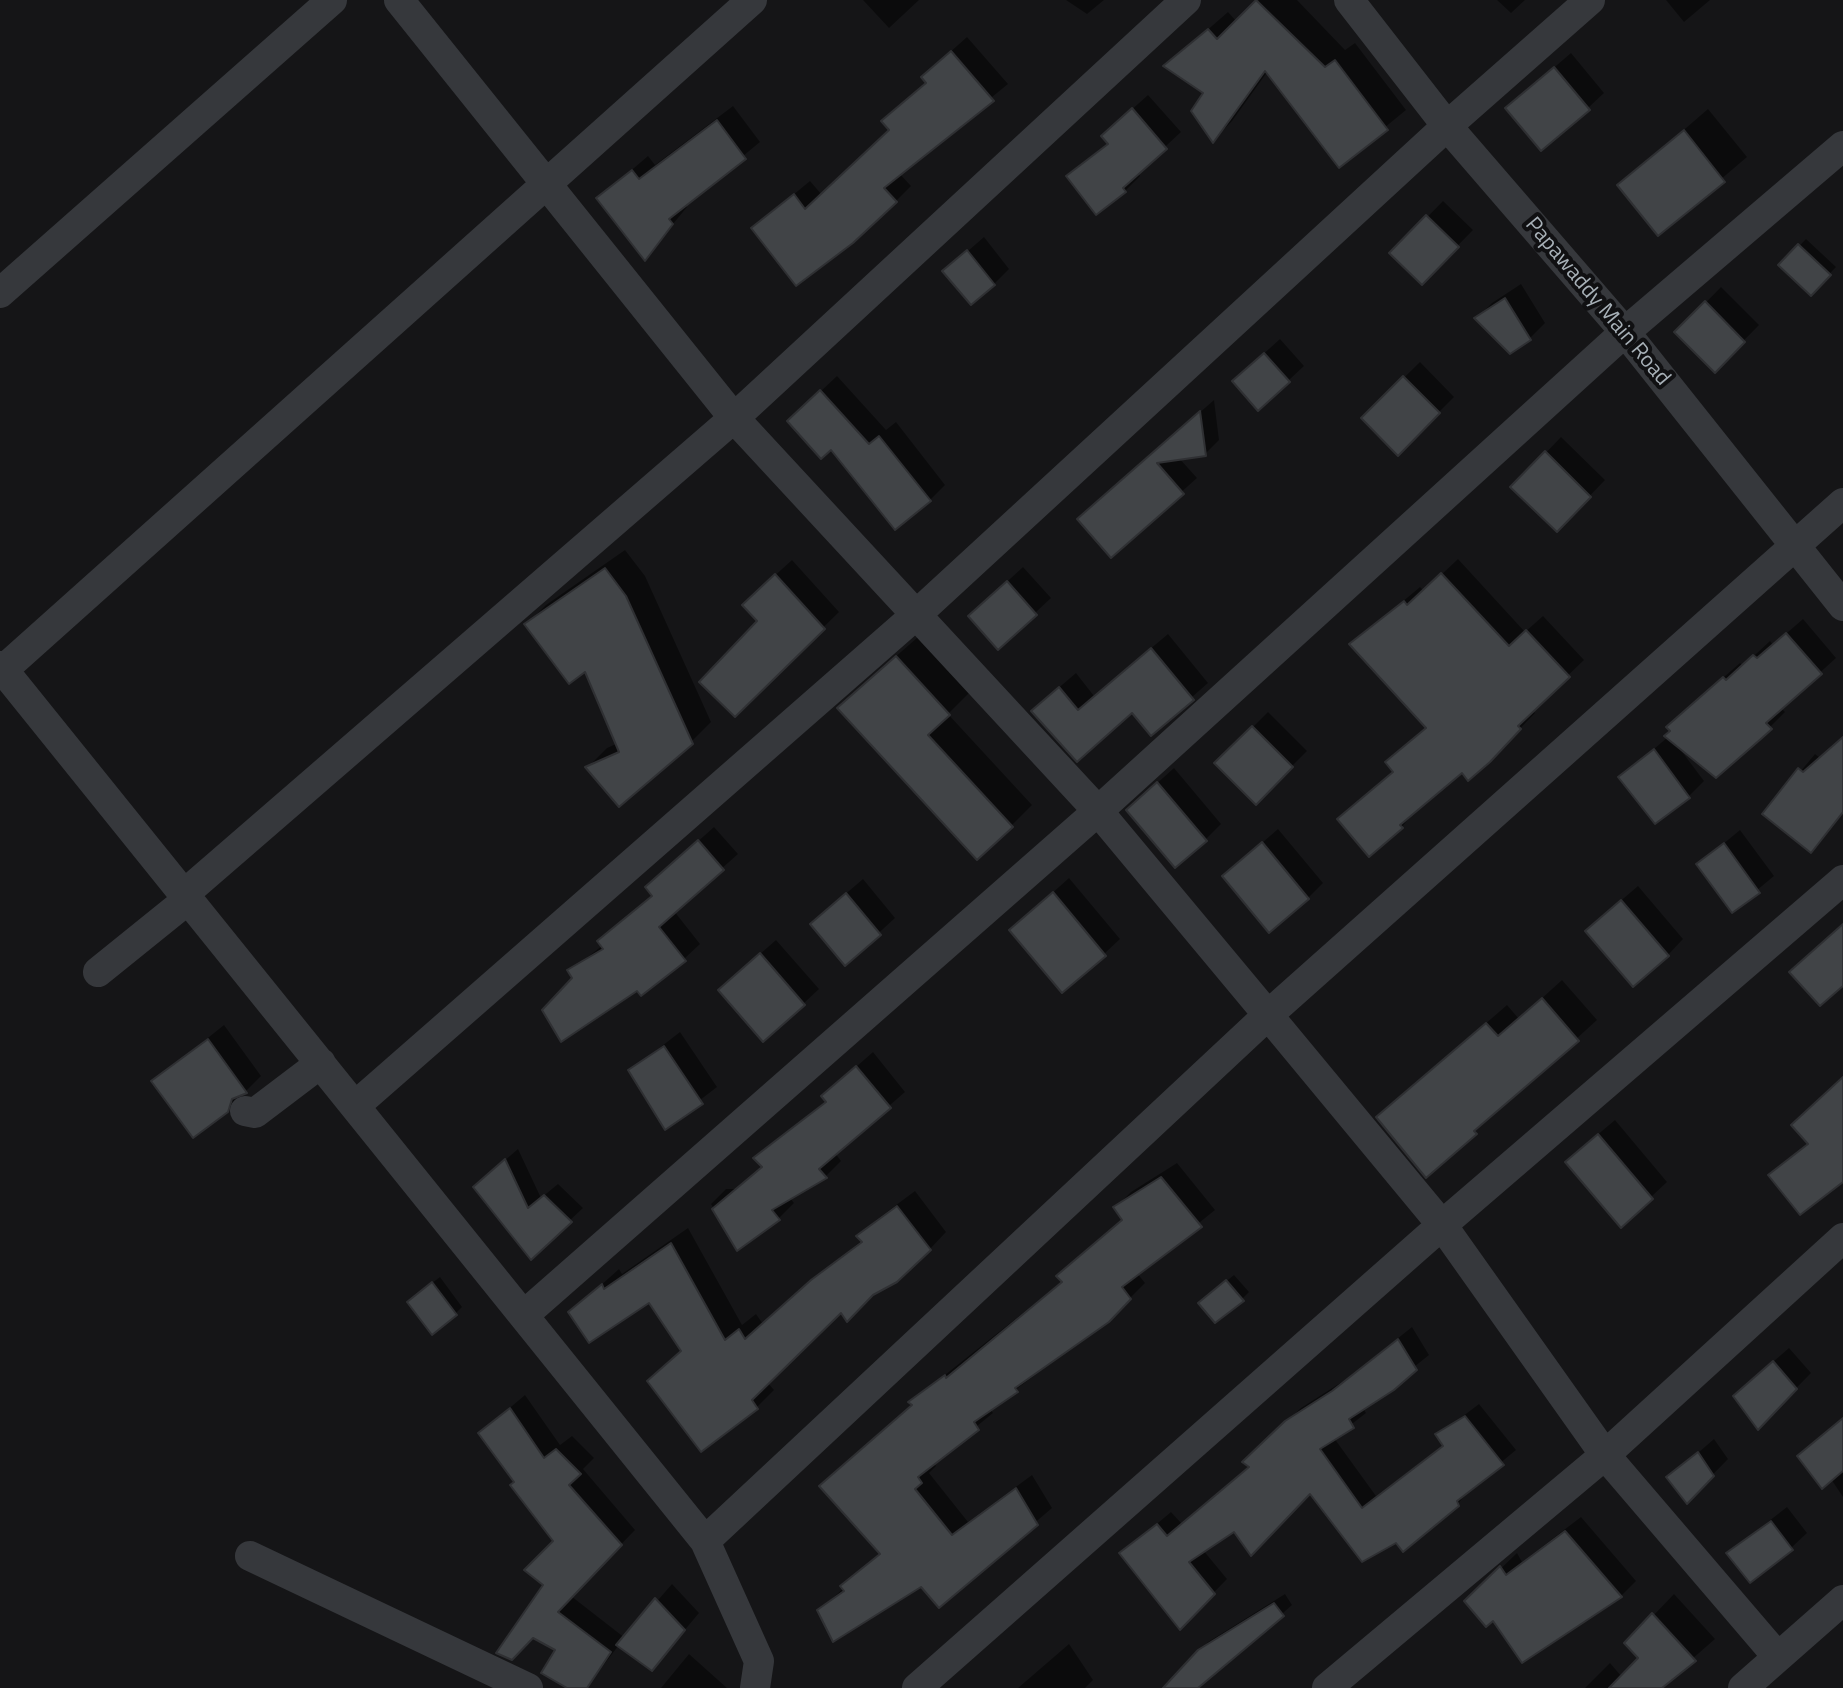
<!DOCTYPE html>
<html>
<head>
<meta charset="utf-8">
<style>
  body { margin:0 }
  canvas { display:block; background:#151517 }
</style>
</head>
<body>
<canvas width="1843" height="1688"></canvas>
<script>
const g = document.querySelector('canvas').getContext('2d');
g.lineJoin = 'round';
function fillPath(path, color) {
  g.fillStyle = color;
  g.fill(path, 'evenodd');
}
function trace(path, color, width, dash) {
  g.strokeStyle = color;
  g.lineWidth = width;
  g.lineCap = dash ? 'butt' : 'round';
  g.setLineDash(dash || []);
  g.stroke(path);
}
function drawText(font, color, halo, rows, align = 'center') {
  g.font = font + ' "Titillium Web",sans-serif';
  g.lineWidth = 8;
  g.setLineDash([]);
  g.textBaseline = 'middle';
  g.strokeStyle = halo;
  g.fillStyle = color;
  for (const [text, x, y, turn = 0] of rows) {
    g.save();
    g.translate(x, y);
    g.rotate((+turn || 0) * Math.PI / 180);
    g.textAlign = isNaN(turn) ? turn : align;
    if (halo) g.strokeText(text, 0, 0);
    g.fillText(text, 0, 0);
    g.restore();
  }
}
fillPath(new Path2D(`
  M 863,0 L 919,0 L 889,28 Z
  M 1066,0 L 1104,0 L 1087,14 Z
  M 1259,0 L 1297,0 L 1345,50 L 1355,43 L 1406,110 L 1339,165 L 1268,71 L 1232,121 L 1214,140 L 1206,92 L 1166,66 L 1228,12 L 1237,22 Z
  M 1497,0 L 1525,0 L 1511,13 Z
  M 1666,0 L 1710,0 L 1684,22 Z
  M 967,37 L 1008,84 L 899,173 L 911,186 L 896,201 L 753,228 L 810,181 L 822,195 L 891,130 L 883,121 L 928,82 L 939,62 Z
  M 1571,53 L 1604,93 L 1588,108 L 1507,108 Z
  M 1148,95 L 1181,132 L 1138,172 L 1140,176 L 1125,191 L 1068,176 L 1109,142 L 1119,121 Z
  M 733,106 L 760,142 L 685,204 L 687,207 L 645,258 L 599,198 L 648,156 L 655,165 Z
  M 1708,109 L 1747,157 L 1658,233 L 1620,185 Z
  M 1443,201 L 1473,230 L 1422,282 L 1392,253 Z
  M 984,237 L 1009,269 L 994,284 L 945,271 Z
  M 1806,239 L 1836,267 L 1811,293 L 1781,265 Z
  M 1521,284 L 1545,323 L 1530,338 L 1477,318 L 1492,303 Z
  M 1721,287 L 1759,325 L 1715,370 L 1677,332 Z
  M 1280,339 L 1304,366 L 1259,408 L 1250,366 Z
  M 1420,362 L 1454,397 L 1398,453 L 1363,418 Z
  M 837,376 L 886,430 L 896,422 L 945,485 L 930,500 L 831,447 L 805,406 Z
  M 1214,400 L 1219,440 L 1205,454 L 1179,458 L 1197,478 L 1111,555 L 1094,505 Z
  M 1561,437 L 1605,480 L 1557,530 L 1513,487 Z
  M 625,550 L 645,576 L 711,722 L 691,742 L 588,767 L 607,748 L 618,743 L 586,669 L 526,625 L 546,605 Z
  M 1458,559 L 1525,632 L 1543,616 L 1584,660 L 1532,710 L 1535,713 L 1505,744 L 1462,771 L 1415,810 L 1402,827 L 1355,804 L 1394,771 L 1387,762 L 1427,727 L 1352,644 L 1420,587 L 1424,591 Z
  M 792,560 L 839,612 L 735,714 L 760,621 L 760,589 Z
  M 1023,567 L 1051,598 L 1035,613 L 986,601 Z
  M 1803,619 L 1836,658 L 1781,708 L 1785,712 L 1770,727 L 1680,749 L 1704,781 L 1689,796 L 1621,777 L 1668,737 L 1684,712 L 1740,663 L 1743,666 L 1770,641 L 1773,645 Z
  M 1168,634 L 1208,683 L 1151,733 L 1132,710 L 1077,759 L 1049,696 L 1076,673 L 1094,696 Z
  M 918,637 L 969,693 L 948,714 L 1032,805 L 1011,826 L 861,687 Z
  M 1268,712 L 1307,751 L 1256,802 L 1217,763 Z
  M 1843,738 L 1843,813 L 1811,850 L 1765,814 L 1815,754 L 1820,758 Z
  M 1174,768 L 1221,824 L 1205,840 L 1144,795 Z
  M 714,827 L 738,854 L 674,911 L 700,944 L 684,959 L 637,988 L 574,978 L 570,971 L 603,945 L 599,941 L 654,894 L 647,887 Z
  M 1278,829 L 1323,883 L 1308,898 L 1224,876 Z
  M 1740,830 L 1774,876 L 1732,911 L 1699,864 Z
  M 1069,878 L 1120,939 L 1104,954 L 1011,930 Z
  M 863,879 L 895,918 L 846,963 L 828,909 Z
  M 1638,886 L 1683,939 L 1668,955 L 1603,916 Z
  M 776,940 L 819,989 L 803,1004 L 736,975 Z
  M 1562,980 L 1597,1020 L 1427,1175 L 1378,1117 L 1507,1005 L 1519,1019 Z
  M 224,1025 L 261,1076 L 226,1111 L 154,1081 Z
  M 680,1032 L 717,1087 L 665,1127 L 631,1070 Z
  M 873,1052 L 905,1092 L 835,1153 L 841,1161 L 825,1177 L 790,1198 L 794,1203 L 779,1218 L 738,1248 L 711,1204 L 726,1189 L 736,1189 L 763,1166 L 756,1158 L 827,1100 L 823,1096 Z
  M 1843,1078 L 1843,1179 L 1771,1175 L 1809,1142 Z
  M 1615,1120 L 1667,1182 L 1621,1225 L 1583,1147 Z
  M 518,1149 L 541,1198 L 558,1184 L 583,1208 L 531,1257 L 489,1174 Z
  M 1177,1163 L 1215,1210 L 1137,1273 L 1145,1283 L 1108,1320 L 990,1409 L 993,1413 L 933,1462 L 936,1466 L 929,1473 L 968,1522 L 1032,1475 L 1052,1508 L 939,1605 L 922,1584 L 819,1611 L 881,1553 L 911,1402 L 1063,1281 L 1124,1219 L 1116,1207 L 1131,1192 Z
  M 915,1191 L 946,1232 L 930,1249 L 841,1310 L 768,1383 L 774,1390 L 757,1407 L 701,1449 L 683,1350 L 649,1300 L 571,1312 L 619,1269 L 622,1274 L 688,1228 L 742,1325 L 756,1314 L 763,1324 L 862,1240 L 859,1236 L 876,1220 Z
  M 1234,1275 L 1249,1292 L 1242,1299 L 1208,1296 Z
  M 440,1277 L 462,1307 L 455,1314 L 416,1295 Z
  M 1412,1327 L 1429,1355 L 1363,1408 L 1366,1413 L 1334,1438 L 1376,1496 L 1445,1444 L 1438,1435 L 1479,1404 L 1516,1450 L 1470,1488 L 1458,1504 L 1397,1540 L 1310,1492 L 1234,1529 L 1203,1550 L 1227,1579 L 1180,1627 L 1122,1553 L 1171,1512 L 1182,1524 L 1250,1466 L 1245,1462 L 1301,1408 L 1348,1378 Z
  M 1789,1348 L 1811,1373 L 1758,1427 L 1751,1381 Z
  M 525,1395 L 560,1445 L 572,1436 L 594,1458 L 583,1469 L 635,1530 L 571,1596 L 625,1638 L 672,1584 L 699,1613 L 652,1669 L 619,1645 L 586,1688 L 571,1688 L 558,1650 L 546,1585 L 555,1541 L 480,1433 Z
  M 1843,1418 L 1843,1497 L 1831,1479 Z
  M 1714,1439 L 1728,1459 L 1687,1501 L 1669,1478 Z
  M 1787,1507 L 1807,1533 L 1791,1548 L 1728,1553 Z
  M 1581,1517 L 1636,1581 L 1621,1596 L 1494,1618 L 1467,1601 L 1517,1553 L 1522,1562 Z
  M 1285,1594 L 1292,1605 L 1199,1688 L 1166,1688 L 1208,1642 Z
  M 1674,1594 L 1715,1639 L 1659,1688 L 1585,1688 L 1610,1663 L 1622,1677 L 1641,1658 L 1627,1643 Z
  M 1069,1644 L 1093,1680 L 1085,1688 L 1018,1688 Z
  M 689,1654 L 727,1688 L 661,1688 Z`), '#0007');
const building = new Path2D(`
  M 1256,0 L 1325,67 L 1335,60 L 1388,130 L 1339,168 L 1265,71 L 1213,143 L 1191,111 L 1203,93 L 1163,66 L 1208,29 L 1217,39 Z
  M 951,51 L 994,101 L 884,188 L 897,202 L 853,243 L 796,286 L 751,228 L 794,194 L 805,209 L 889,130 L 881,121 L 926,83 L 921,77 Z
  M 1554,67 L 1590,110 L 1541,151 L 1505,108 Z
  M 1132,108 L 1167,149 L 1123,188 L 1126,192 L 1096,215 L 1066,176 L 1108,144 L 1101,136 Z
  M 717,120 L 746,159 L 669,219 L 673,224 L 645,261 L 596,198 L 632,170 L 639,179 Z
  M 1684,130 L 1725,182 L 1658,236 L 1617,185 Z
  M 1426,215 L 1459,247 L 1422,285 L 1389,253 Z
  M 1798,244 L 1831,275 L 1811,296 L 1778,265 Z
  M 967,250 L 995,285 L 971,305 L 942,271 Z
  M 1505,298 L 1531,340 L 1510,354 L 1474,318 Z
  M 1705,301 L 1745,342 L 1715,373 L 1674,332 Z
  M 1264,353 L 1290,382 L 1258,411 L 1232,381 Z
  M 1403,376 L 1440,413 L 1398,456 L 1361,418 Z
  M 820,390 L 869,444 L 879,436 L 931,501 L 895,530 L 831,450 L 821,459 L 787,421 Z
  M 1200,411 L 1206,456 L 1157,463 L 1184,494 L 1111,558 L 1077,519 Z
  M 1545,451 L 1591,497 L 1557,532 L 1510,487 Z
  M 605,568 L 626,596 L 693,744 L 619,807 L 585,767 L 619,752 L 585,672 L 569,684 L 524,624 Z
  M 1441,573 L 1509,646 L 1526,630 L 1570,677 L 1518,726 L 1521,729 L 1490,762 L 1468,781 L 1462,773 L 1400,825 L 1403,828 L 1369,857 L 1337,819 L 1393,772 L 1385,762 L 1426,728 L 1349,644 L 1404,601 L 1407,605 Z
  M 775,574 L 825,629 L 735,717 L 699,682 L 757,621 L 742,605 Z
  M 1007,581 L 1037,615 L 998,650 L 968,616 Z
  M 1786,633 L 1822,674 L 1766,723 L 1772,729 L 1762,738 L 1716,778 L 1664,736 L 1670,731 L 1666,727 L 1723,677 L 1726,680 L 1753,655 L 1757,658 Z
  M 1151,648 L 1194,700 L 1151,736 L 1132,713 L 1077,762 L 1031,711 L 1059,687 L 1078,710 Z
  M 896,656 L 950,715 L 928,735 L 1013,827 L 977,860 L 837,708 Z
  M 1252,726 L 1293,767 L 1256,805 L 1214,763 Z
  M 1843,737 L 1843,812 L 1811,853 L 1762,814 L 1798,768 L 1803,772 Z
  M 1654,749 L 1690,798 L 1655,824 L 1618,777 Z
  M 1157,782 L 1207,841 L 1175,868 L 1126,810 Z
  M 698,840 L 724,870 L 659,927 L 686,961 L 641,996 L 637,991 L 561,1042 L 542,1010 L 572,978 L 567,970 L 603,949 L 597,941 L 652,896 L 645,887 Z
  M 1262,842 L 1309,899 L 1269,933 L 1222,876 Z
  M 1724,843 L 1760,893 L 1732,913 L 1696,864 Z
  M 1053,892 L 1106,956 L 1062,993 L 1009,930 Z
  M 846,893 L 881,935 L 845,966 L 810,924 Z
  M 1621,900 L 1669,956 L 1633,987 L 1585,931 Z
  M 1843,924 L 1843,986 L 1820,1006 L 1789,972 Z
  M 760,953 L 805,1005 L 763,1042 L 718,990 Z
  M 1542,998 L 1579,1041 L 1474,1131 L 1477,1134 L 1426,1178 L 1376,1117 L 1486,1023 L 1498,1036 Z
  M 208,1039 L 247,1093 L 232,1099 L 228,1112 L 193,1138 L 151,1081 Z
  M 664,1046 L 703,1104 L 665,1130 L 628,1070 Z
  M 856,1066 L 891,1108 L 819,1169 L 827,1178 L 772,1210 L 780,1220 L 737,1251 L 712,1209 L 762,1167 L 753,1158 L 826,1102 L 821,1096 Z
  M 1843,1077 L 1843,1182 L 1800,1215 L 1768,1175 L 1808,1144 L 1791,1125 Z
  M 1598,1134 L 1653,1199 L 1621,1228 L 1565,1162 Z
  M 505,1159 L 528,1208 L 544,1195 L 572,1222 L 531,1260 L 473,1187 Z
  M 1161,1177 L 1202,1227 L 1122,1287 L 1131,1299 L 1109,1322 L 1015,1388 L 1018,1392 L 974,1422 L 979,1430 L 918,1477 L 922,1483 L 915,1489 L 952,1535 L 1016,1488 L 1038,1525 L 939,1608 L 921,1587 L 833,1642 L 817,1610 L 844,1591 L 840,1586 L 880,1554 L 819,1486 L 912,1405 L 908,1402 L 945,1375 L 946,1378 L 1062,1282 L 1056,1276 L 1122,1220 L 1113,1207 Z
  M 897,1206 L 931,1250 L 897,1282 L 873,1295 L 847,1322 L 841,1313 L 752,1400 L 758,1409 L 701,1452 L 647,1381 L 681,1351 L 649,1303 L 589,1343 L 568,1312 L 602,1284 L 604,1289 L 671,1243 L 725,1340 L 739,1329 L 745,1339 L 811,1280 L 862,1242 L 856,1236 Z
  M 1226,1280 L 1244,1301 L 1215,1323 L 1198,1303 Z
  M 432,1282 L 457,1315 L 432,1335 L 407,1302 Z
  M 1398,1339 L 1417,1370 L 1394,1390 L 1349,1419 L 1354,1428 L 1320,1449 L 1362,1508 L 1443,1446 L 1435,1434 L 1465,1416 L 1504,1465 L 1457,1501 L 1459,1506 L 1403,1552 L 1396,1543 L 1362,1562 L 1310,1494 L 1251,1556 L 1234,1532 L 1189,1562 L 1215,1594 L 1180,1630 L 1119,1553 L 1157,1524 L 1167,1536 L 1249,1467 L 1242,1462 L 1285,1421 L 1332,1391 Z
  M 1773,1361 L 1797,1389 L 1758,1430 L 1733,1396 Z
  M 510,1408 L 544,1458 L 556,1449 L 581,1474 L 569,1485 L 622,1545 L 558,1612 L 611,1652 L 587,1688 L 567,1688 L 541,1673 L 555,1650 L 533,1638 L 512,1660 L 496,1653 L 543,1585 L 524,1570 L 553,1541 L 510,1485 L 514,1482 L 478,1433 Z
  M 1843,1418 L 1843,1471 L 1822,1489 L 1797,1456 Z
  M 1698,1452 L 1714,1476 L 1687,1504 L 1666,1477 Z
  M 1771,1521 L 1793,1550 L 1750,1583 L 1726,1553 Z
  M 1565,1531 L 1622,1597 L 1522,1663 L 1493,1621 L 1486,1627 L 1464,1601 L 1500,1566 L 1506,1575 Z
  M 655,1598 L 685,1630 L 652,1671 L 616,1645 Z
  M 1274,1603 L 1284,1616 L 1198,1688 L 1163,1688 L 1198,1650 Z
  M 1652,1613 L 1696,1661 L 1662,1688 L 1609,1688 L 1638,1658 L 1624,1643 Z`);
fillPath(building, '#414447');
trace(building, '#2f3033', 2);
trace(new Path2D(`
  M 399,0 L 734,418 L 1098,811 L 1268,1015 L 1442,1225 L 1605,1455 L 1777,1656
  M 1349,0 L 1447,126 L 1625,332 L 1843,606
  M 0,293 L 332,0
  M 0,666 L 705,1541 L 759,1661 L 755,1688
  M 3,670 L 752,0
  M 182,896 L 734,418 L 1186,0
  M 98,972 L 186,901
  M 355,1106 L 917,614 L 1447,126 L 1590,0
  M 245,1111 L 255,1113 L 321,1063
  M 524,1315 L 1098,811 L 1625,332 L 1843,146
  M 705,1541 L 1268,1015 L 1843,503
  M 250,1556 L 528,1688
  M 917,1688 L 1442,1225 L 1843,880
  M 1327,1688 L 1605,1455 L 1843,1238
  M 1743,1688 L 1843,1600`), '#36383c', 30);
drawText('22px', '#a7b0b7', '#101012', [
  ["Papawaddy Main Road",1597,302,50]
]);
</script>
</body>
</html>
